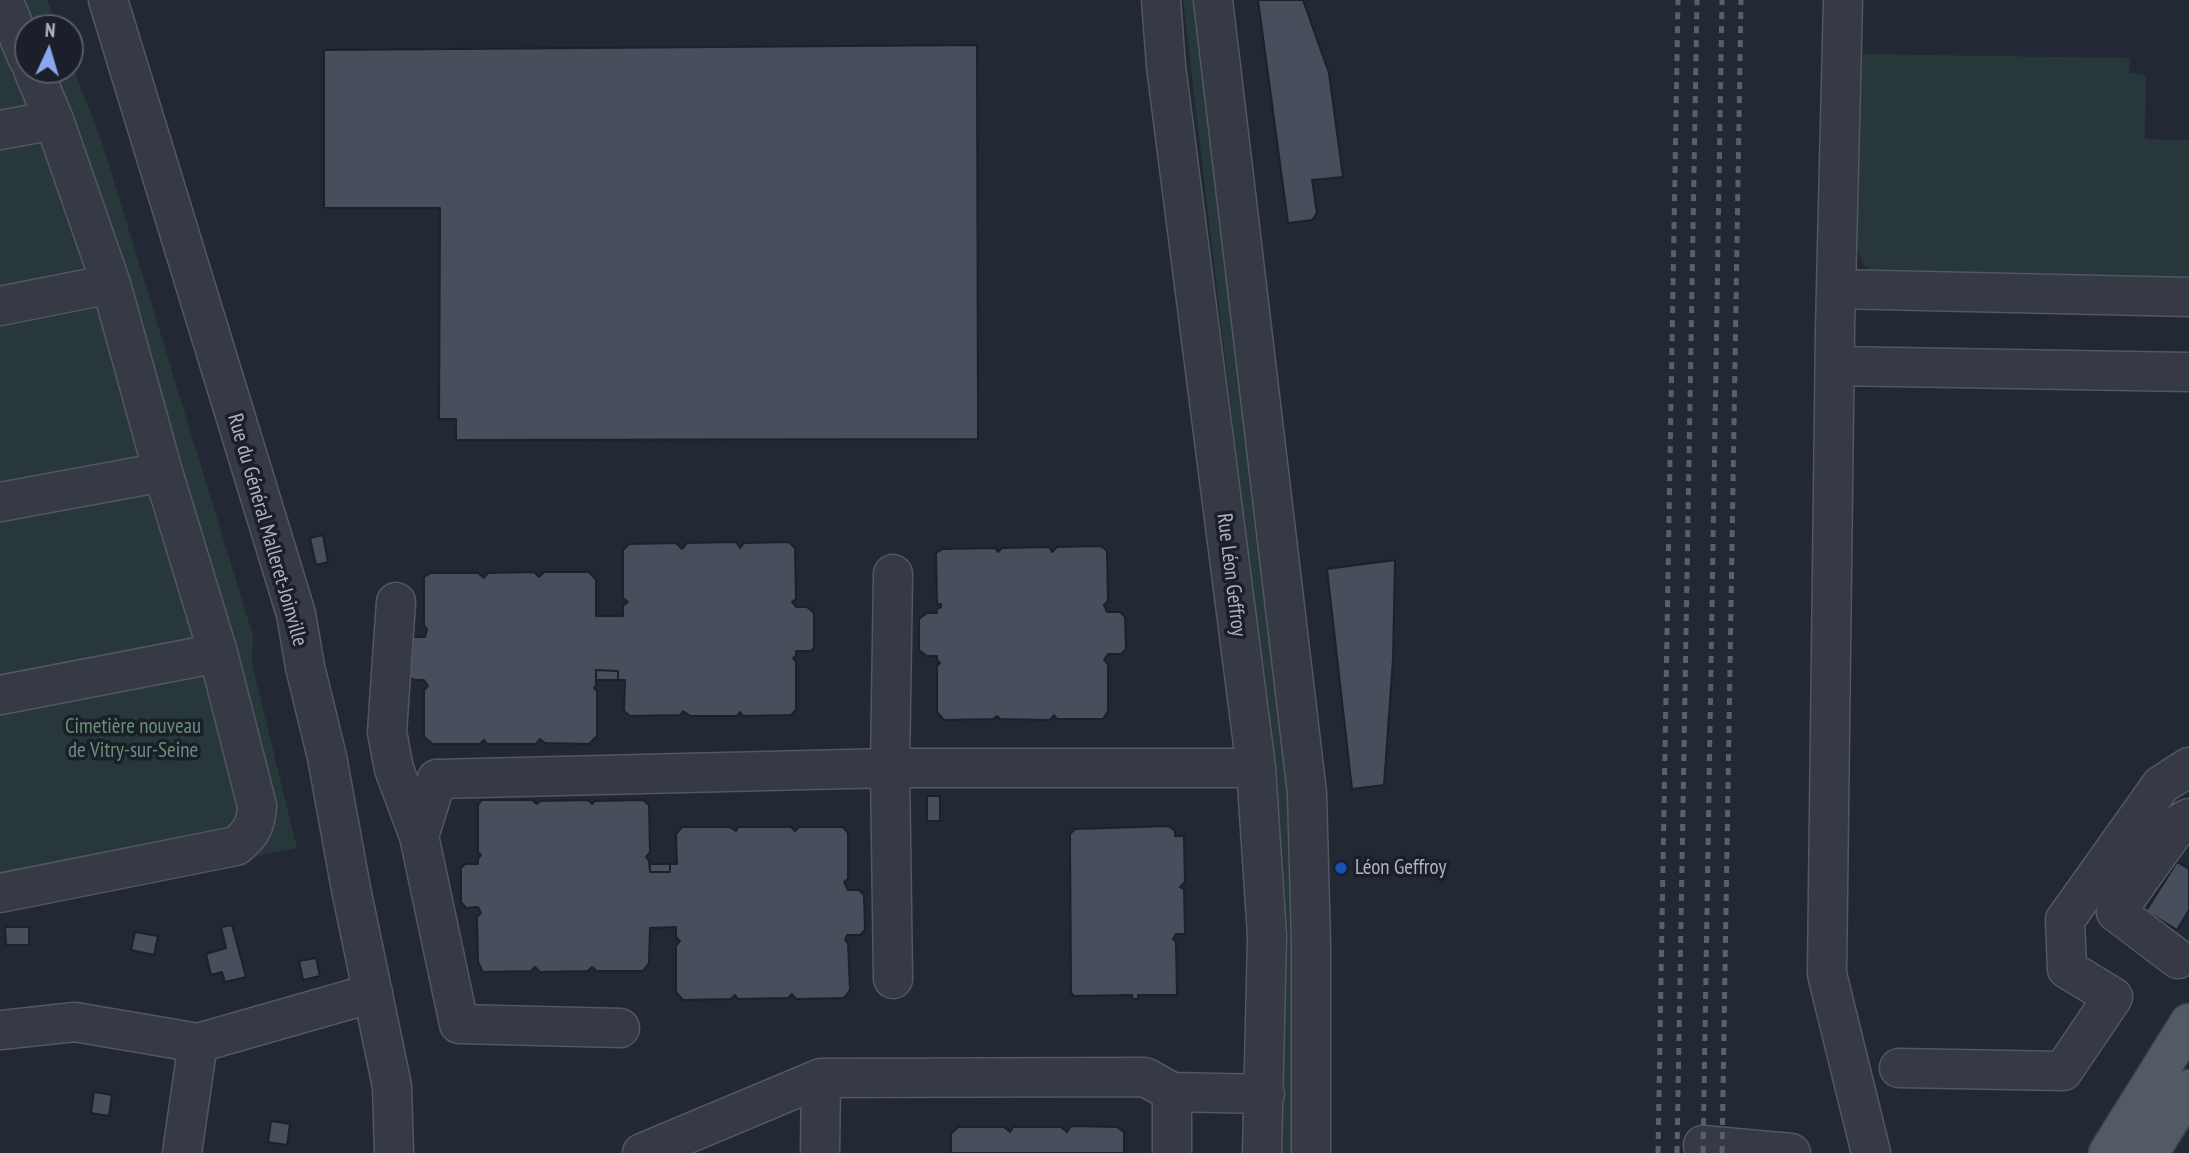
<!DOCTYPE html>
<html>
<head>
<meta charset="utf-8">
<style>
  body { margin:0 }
  #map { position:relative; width:2189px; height:1153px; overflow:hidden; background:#222834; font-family:"PT Sans Narrow",sans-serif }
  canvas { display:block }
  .north { position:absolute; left:14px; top:14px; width:70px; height:70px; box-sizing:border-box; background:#1a1f29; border:2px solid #565b66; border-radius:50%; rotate:4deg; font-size:19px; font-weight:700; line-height:28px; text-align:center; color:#afb4c1 }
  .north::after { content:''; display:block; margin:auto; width:24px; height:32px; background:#8ba6eb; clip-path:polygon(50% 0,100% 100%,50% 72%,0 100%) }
</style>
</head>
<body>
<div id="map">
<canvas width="2189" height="1153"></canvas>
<div class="north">N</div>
</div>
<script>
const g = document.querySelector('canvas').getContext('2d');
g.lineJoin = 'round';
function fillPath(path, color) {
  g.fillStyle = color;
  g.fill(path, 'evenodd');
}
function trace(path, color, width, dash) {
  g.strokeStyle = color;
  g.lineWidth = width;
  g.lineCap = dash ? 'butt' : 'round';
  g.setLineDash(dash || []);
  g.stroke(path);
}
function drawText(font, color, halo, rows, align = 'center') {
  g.font = font + ' "PT Sans Narrow",sans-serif';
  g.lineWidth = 7;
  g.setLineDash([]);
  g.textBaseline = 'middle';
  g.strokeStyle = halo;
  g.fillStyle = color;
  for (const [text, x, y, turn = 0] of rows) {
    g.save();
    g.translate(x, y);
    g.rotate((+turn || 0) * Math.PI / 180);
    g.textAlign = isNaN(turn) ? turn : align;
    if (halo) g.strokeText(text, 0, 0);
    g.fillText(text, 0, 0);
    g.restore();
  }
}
fillPath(new Path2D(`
  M 0,0 L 47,0 L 58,28 L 28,28 L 28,70 L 70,70 L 70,60 L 102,142 L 253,636 L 252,664 L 297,848 L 0,908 Z
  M 1183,0 L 1196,0 L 1295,830 L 1297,1153 L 1277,1153 L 1260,657 Z
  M 1861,54 L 2130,58 L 2129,73 L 2146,75 L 2145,139 L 2189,140 L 2189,281 L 1878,276 L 1863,264 L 1857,246 Z`), '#283739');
const building = new Path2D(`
  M 1258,0 L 1303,0 L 1329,73 L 1343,177 L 1312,180 L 1317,213 L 1312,220 L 1288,223 Z
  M 977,45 L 978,439 L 456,440 L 456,419 L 439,419 L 440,208 L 324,208 L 324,50 Z
  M 323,535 L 328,562 L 316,565 L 310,538 Z
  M 736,542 L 740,548 L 744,543 L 789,542 L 795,548 L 796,599 L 792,602 L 796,607 L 807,607 L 814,613 L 814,648 L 811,651 L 796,651 L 796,656 L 793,658 L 796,662 L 796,710 L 791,715 L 743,716 L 740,712 L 737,716 L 690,716 L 683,711 L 680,715 L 630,716 L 624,711 L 625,680 L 618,680 L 618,671 L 596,670 L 596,685 L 594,688 L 597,691 L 597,736 L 589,744 L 545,743 L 540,739 L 536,744 L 487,744 L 484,740 L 480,744 L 433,744 L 424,737 L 424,690 L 428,686 L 424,680 L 414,680 L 407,675 L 413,637 L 425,637 L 427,629 L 424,626 L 424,577 L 431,573 L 478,573 L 484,578 L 488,573 L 534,572 L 539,577 L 544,572 L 589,572 L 596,580 L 596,616 L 623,616 L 623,606 L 628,602 L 623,598 L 623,550 L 629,544 L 676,543 L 682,549 L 687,543 Z
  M 1101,546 L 1107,551 L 1108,601 L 1104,605 L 1107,612 L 1120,612 L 1125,617 L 1126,649 L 1121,654 L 1108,654 L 1104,660 L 1108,664 L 1108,711 L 1103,719 L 1057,719 L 1054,715 L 1050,720 L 1000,719 L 997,716 L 993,719 L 944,720 L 937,712 L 937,666 L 940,663 L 937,660 L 937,656 L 927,656 L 919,650 L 919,619 L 927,613 L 937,613 L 936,610 L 941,607 L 941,604 L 937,604 L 936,553 L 943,549 L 995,548 L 998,552 L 1002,548 L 1049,547 L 1052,552 L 1057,547 Z
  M 1395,560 L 1393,659 L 1384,785 L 1352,789 L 1327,569 Z
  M 596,670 L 618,671 L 618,680 L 596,680 Z
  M 927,796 L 940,796 L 940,821 L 927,821 Z
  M 482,800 L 532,800 L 537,804 L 540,801 L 588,800 L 592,804 L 595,801 L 643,800 L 649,805 L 650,852 L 646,857 L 649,861 L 650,872 L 670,872 L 670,864 L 677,864 L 676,834 L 682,827 L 730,827 L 736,831 L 738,827 L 791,827 L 795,831 L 799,827 L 843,827 L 848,833 L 848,879 L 844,882 L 848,890 L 859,890 L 864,895 L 865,930 L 860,935 L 847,935 L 845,940 L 848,943 L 850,990 L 844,998 L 796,999 L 792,994 L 788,998 L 738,999 L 735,995 L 731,999 L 683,1000 L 676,992 L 676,946 L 680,941 L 676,937 L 676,927 L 650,928 L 649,963 L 643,971 L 597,971 L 592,967 L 588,971 L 540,972 L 535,967 L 531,971 L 483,972 L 478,962 L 477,917 L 481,913 L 478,907 L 466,908 L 461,902 L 461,868 L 465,864 L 478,864 L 478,859 L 481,855 L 478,852 L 478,805 Z
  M 1169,826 L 1175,831 L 1175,836 L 1184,836 L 1185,882 L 1180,887 L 1184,889 L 1185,934 L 1176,934 L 1173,939 L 1176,942 L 1177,995 L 1138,995 L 1138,999 L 1133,999 L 1132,995 L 1074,996 L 1071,993 L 1070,834 L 1075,829 Z
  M 2177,862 L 2189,869 L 2189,910 L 2177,930 L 2146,911 Z
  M 650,864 L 670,864 L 670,872 L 650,872 Z
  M 232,925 L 246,977 L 225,982 L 222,972 L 211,975 L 206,954 L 226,948 L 221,927 Z
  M 5,927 L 29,927 L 29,945 L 6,945 Z
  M 135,932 L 158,936 L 154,955 L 131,950 Z
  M 316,958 L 320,976 L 303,980 L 299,961 Z
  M 94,1092 L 112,1095 L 109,1116 L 91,1113 Z
  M 271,1121 L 290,1124 L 287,1145 L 268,1142 Z
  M 1071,1126 L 1117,1127 L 1124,1132 L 1124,1153 L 951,1153 L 951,1134 L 958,1127 L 1004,1127 L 1010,1132 L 1013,1127 L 1061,1127 L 1067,1132 Z`);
fillPath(building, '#474e5c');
trace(building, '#1c212b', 2);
const minor = new Path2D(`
  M 3,0 L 28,59
  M 108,0 L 296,614 L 305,667 L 327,757 L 351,889 L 392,1086 L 394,1153
  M 1161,0 L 1166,66 L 1256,768 L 1267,936 L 1262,1153
  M 1213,0 L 1307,793 L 1311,944 L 1311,1153
  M 1843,0 L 1835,329 L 1827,974 L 1871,1153
  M 0,130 L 54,120
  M 1836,289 L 2189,297
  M 0,306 L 111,284
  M 1835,366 L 2189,372
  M 0,502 L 163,472
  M 893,574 L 890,768 L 893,979
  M 396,602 L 387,732 L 394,769 L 419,836 L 459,1024 L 620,1028
  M 0,695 L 218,653
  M 419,836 L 437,779 L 890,768 L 1256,768
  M 0,893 L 236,846 C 251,834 256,825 257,806 L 218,653 L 163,472 L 111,284 L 54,120 L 33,70
  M 2178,959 L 2116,912 L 2180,823 L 2189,818
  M 0,1030 L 75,1022 L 198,1043 L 373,993
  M 1899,1068 L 2063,1071 L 2113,997 L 2067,969 L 2065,920 L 2161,785 L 2189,767
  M 1172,1092 L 1172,1153
  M 1703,1145 L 1791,1153
  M 182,1153 L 198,1043
  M 642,1153 L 821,1078 L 1145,1077 L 1172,1092 L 1265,1094
  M 820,1153 L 821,1078`);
const major = new Path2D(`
  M 2108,1153 L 2189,1023
  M 2149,1153 L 2189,1089`);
trace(minor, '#525762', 41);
trace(major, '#3e434e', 41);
trace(minor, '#353a45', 38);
trace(major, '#535965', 38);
trace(new Path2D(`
  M 1658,1153 L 1678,0
  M 1677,1153 L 1697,0
  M 1703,1153 L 1722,0
  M 1722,1153 L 1741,0`), '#595f6d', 5, [7, 7]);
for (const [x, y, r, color] of [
  [1341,868,7,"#1a4fb4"]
]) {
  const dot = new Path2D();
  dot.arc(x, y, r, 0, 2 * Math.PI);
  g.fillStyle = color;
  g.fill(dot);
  trace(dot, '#1a1f29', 2.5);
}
drawText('21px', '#afb4c1', '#1a1f29', [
  ["Rue du Général Malleret-Joinville",267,530,74],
  ["Rue Léon Geffroy",1231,575,83]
]);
drawText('21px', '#6a8f76', '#1a1f29', [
  ["Cimetière nouveau",133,727],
  ["de Vitry-sur-Seine",133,751]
]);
drawText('21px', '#afb4c1', '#1a1f29', [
  ["Léon Geffroy",1355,868]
], 'left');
</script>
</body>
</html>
